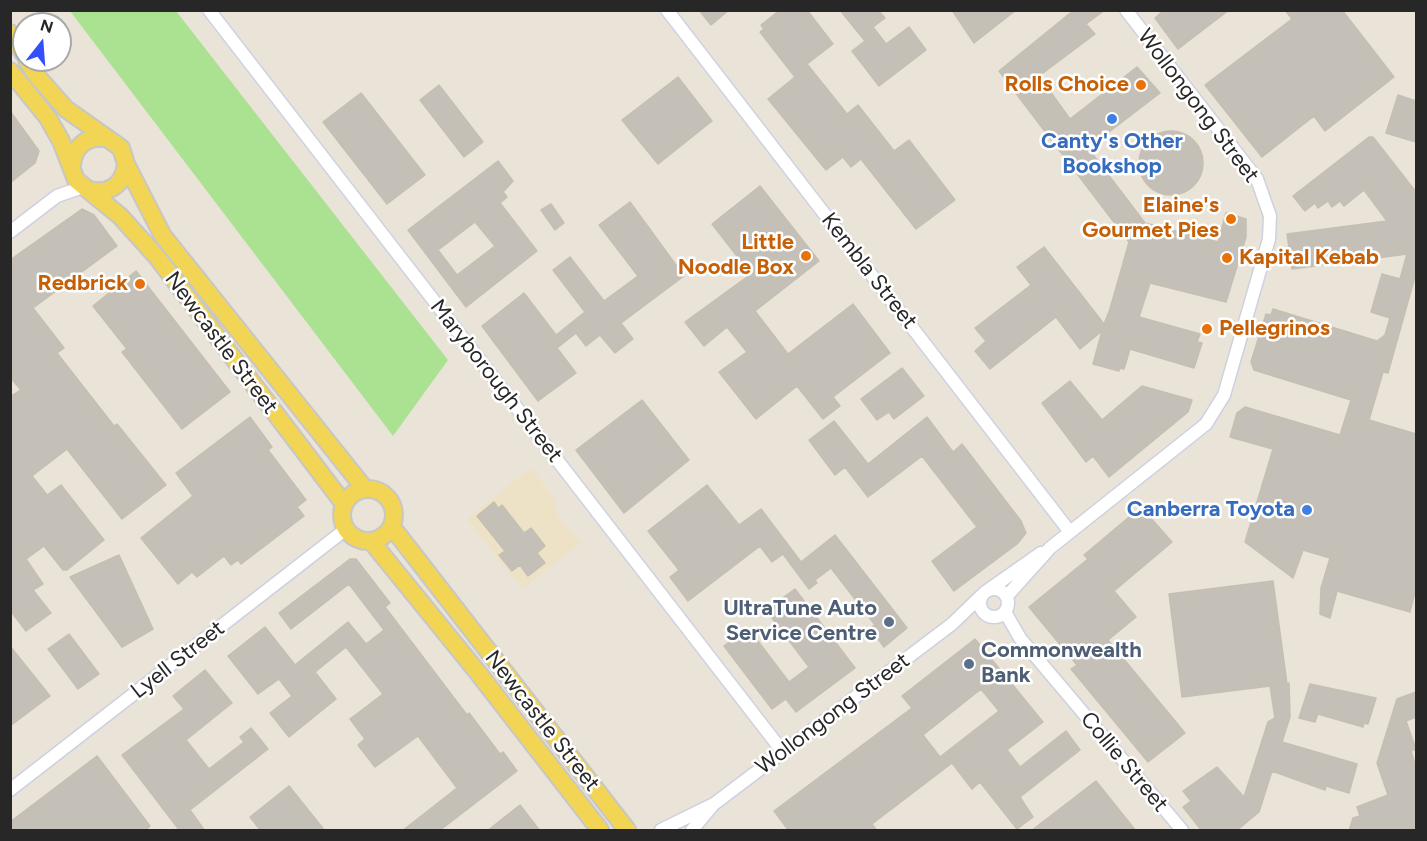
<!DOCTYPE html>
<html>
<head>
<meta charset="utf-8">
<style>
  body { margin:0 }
  #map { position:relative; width:1427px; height:841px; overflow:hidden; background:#eae3d7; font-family:Figtree,sans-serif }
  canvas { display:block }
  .frame { position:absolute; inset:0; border:12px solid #272727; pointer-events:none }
  .north { position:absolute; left:12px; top:12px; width:60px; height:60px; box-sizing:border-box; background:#fff; border:2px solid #a9a9a9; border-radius:50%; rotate:17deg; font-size:16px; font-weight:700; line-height:24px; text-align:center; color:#272727 }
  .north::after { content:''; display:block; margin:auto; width:21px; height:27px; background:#334efc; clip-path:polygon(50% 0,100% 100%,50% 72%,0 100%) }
</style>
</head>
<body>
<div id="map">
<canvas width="1427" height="841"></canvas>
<div class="frame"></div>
<div class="north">N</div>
</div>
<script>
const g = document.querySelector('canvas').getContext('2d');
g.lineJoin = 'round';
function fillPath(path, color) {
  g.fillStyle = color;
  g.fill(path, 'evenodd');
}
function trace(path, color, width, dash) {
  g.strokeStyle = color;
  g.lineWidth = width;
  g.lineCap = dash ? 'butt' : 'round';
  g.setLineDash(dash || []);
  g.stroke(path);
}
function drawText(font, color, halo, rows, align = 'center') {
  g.font = font + ' Figtree,sans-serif';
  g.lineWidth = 5;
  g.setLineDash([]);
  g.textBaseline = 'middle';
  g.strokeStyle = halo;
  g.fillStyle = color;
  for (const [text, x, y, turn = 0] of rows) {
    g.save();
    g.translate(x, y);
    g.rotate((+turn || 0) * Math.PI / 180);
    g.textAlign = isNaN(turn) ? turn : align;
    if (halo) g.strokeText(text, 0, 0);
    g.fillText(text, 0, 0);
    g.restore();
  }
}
fillPath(new Path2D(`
  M 531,468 L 555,500 L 557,515 L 581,543 L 522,589 L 467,519 Z`), '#ede2c6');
fillPath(new Path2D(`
  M 70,11 L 176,11 L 448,360 L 393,436 Z`), '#aae292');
const building = new Path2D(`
  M 699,10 L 729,10 L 711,25 Z
  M 780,10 L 807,10 L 833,44 L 807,64 L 847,114 L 858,105 L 894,151 L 909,140 L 955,200 L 916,229 L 861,159 L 851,167 L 843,157 L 826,170 L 768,99 L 795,77 L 760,32 L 764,29 L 761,25 Z
  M 840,10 L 878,10 L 885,18 L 873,27 L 886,44 L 909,27 L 926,50 L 879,86 L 852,51 L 865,41 Z
  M 952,10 L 1016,10 L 974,43 Z
  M 1074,10 L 1105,10 L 1086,24 L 1095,34 L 1039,76 L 1070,119 L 1137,67 L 1160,93 L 1088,148 L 1145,223 L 1218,242 L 1226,213 L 1246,219 L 1246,237 L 1226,302 L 1150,283 L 1139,317 L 1200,334 L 1197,342 L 1202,343 L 1194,368 L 1130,349 L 1124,369 L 1120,368 L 1119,371 L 1093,364 L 1102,331 L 1080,349 L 1056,317 L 990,369 L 975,351 L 986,341 L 975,328 L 1031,285 L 1017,267 L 1044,247 L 1104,324 L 1110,309 L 1129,242 L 999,71 Z
  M 1164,10 L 1229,10 L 1178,49 L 1155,18 Z
  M 1285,10 L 1342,10 L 1394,77 L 1325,131 L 1314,116 L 1262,157 L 1205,85 L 1292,19 Z
  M 678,77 L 712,121 L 658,164 L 622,120 Z
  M 439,85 L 483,142 L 464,157 L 420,100 Z
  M 361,93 L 425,175 L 387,204 L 323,122 Z
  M 1398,95 L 1416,101 L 1416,142 L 1386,133 Z
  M 10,111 L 39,151 L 35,163 L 10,183 Z
  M1139 163a32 32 0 1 1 64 0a32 32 0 1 1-64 0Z
  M 1369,137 L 1373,137 L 1416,192 L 1416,273 L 1388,373 L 1383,372 L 1369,420 L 1416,434 L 1416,588 L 1410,612 L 1337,591 L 1330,618 L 1320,614 L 1321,588 L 1330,558 L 1303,550 L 1293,578 L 1245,542 L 1273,449 L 1230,437 L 1237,413 L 1245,407 L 1340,435 L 1351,400 L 1254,370 L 1251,362 L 1266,314 L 1271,315 L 1273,309 L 1377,341 L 1385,335 L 1390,318 L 1371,312 L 1382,274 L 1400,279 L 1407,254 L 1292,269 L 1287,234 L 1387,221 L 1364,190 L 1344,206 L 1340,201 L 1332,207 L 1328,201 L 1318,208 L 1315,203 L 1305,211 L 1293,196 Z
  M 498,161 L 513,181 L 503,192 L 507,197 L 500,203 L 537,251 L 466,307 L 408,230 ZM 475,222 L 495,246 L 457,275 L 438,250 Z
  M 760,186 L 819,261 L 755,311 L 788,354 L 853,304 L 890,353 L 833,397 L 840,406 L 823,419 L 797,386 L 756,419 L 719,372 L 747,352 L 727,327 L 704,346 L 685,322 L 751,274 L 712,224 Z
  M 630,202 L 684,276 L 621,323 L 633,339 L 615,353 L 600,335 L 586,346 L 576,333 L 557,348 L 576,373 L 538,401 L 482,326 L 524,293 L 556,335 L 585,312 L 553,270 L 570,257 L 604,301 L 638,276 L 599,225 Z
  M 551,204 L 564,223 L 555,230 L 541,210 Z
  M 82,209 L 94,215 L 117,246 L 33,308 L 64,348 L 57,353 L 114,426 L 117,424 L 166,485 L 122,519 L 67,449 L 32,476 L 47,495 L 61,485 L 104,540 L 67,570 L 63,570 L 44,546 L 26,559 L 43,584 L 33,590 L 51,613 L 26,631 L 10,610 L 10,397 L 21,390 L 10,377 L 10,260 Z
  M 136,271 L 230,392 L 182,429 L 122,352 L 127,349 L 93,306 Z
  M 902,368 L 924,396 L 894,419 L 889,412 L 877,420 L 861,399 Z
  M 1070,381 L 1102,420 L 1142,386 L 1192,400 L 1188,412 L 1109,477 L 1093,456 L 1086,462 L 1042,403 Z
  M 642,400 L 689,460 L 624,513 L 576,450 Z
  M 250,417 L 272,447 L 268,450 L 306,500 L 297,507 L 304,516 L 241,564 L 238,560 L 231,565 L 224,556 L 197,577 L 192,572 L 178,584 L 141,538 L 193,496 L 176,473 Z
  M 927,417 L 953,452 L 962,444 L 1021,521 L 1026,533 L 1017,544 L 954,591 L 932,561 L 977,527 L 922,456 L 868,497 L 845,467 L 835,475 L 809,440 L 834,421 L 868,464 Z
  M 707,485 L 739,525 L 761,509 L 801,562 L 835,535 L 907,628 L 884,647 L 870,628 L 875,625 L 831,568 L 815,580 L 817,583 L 809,589 L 783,554 L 772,562 L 760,546 L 688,601 L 670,577 L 679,570 L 648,531 Z
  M 494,502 L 498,508 L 502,505 L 524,533 L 531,528 L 545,546 L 537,553 L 545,563 L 528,576 L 520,565 L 512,571 L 499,555 L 505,551 L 477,516 Z
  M 1141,507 L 1172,542 L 1114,591 L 1136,617 L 1108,640 L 1185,733 L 1148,762 L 1071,669 L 1077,665 L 1029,607 L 1088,559 L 1084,555 Z
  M 119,555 L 153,629 L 122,647 L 70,577 Z
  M 350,559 L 356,559 L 390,603 L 385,607 L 467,715 L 469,713 L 500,754 L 503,752 L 517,771 L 439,831 L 402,831 L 457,788 L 418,736 L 375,767 L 358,745 L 365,739 L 350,719 L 383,694 L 346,647 L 315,672 L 336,699 L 289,737 L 270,713 L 292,696 L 279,679 L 258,694 L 228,656 L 265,627 L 295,665 L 348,622 L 366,644 L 384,630 L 349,584 L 291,629 L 279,613 Z
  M 1273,581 L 1287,684 L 1289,683 L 1290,717 L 1282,742 L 1357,764 L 1349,793 L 1326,786 L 1325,790 L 1272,771 L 1259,812 L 1236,831 L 1202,831 L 1183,807 L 1191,801 L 1183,791 L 1217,767 L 1244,797 L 1268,722 L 1275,718 L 1270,686 L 1182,697 L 1169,594 Z
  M 795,589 L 855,668 L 796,712 L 786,699 L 772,709 L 724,646 L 748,628 L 789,682 L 809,667 L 766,610 Z
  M 69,634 L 99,674 L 78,689 L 48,649 Z
  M 975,639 L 1043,722 L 1007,750 L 1020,767 L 1066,731 L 1080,750 L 1020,797 L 1033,817 L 1017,829 L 980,782 L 972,789 L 952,763 L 872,824 L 877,831 L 789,831 L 774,811 L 912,708 L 902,696 ZM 981,689 L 999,711 L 940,757 L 923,735 Z
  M 10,646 L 50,696 L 10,726 Z
  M 205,670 L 232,703 L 186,740 L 209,769 L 244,742 L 240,737 L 251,728 L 268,749 L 190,810 L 205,831 L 180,831 L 122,755 L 184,709 L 173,696 Z
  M 1310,684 L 1376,698 L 1368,724 L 1364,723 L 1363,727 L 1318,714 L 1315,722 L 1299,718 Z
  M 1416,692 L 1416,717 L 1406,721 L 1416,749 L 1411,751 L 1416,768 L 1416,831 L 1349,831 L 1353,818 L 1360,816 L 1357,807 L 1388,795 L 1377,763 L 1397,699 Z
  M 97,756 L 150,826 L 145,831 L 10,831 L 10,822 Z
  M 1096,781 L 1136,831 L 1031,831 Z
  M 289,786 L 325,831 L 261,831 L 250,817 Z
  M 520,805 L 540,831 L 487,831 Z`);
fillPath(building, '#c5c0b7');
trace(building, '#c5bfb2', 1.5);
const minor = new Path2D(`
  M 209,10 L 783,752
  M 667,10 L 1070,532
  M 10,232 L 57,196 L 83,187
  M980 603a14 14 0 1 1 28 0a14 14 0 1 1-28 0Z
  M 987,591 L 1041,553
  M 1007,596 L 1050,548 L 1206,424 L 1224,395 L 1269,239 L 1270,216 L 1257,179 L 1126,10
  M 1005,612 L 1020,638 L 1182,830
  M 10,790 L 346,529
  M 661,830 L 714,804 L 952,624 L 982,595
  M 692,830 L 713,805`);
const major = new Path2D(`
  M 10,33 L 24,54
  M 27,60 L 36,75 L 66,109 L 121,148 L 126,164 L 163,236 L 365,489
  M 10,71 L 48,118 L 61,141 L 76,180 L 120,216 L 157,257 L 344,504
  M 72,166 C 73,147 86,136 105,138
  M 89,190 C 108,195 124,185 126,164
  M342 515a26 26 0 1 1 52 0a26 26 0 1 1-52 0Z
  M 392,527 L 627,830
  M 371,541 L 479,674 L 600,830`);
trace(minor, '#cdd0e1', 15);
trace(major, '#c7c7c7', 20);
trace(minor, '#fff', 12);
trace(major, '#f2d555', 16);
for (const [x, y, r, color] of [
  [1141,85,6,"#e8710a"],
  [1112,119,6,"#3f7fe0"],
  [1231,219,6,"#e8710a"],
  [806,256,6,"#e8710a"],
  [1227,258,6,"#e8710a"],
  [140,284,6,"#e8710a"],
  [1207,329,6,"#e8710a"],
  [1307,510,6,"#3f7fe0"],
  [889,622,6,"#5c6f8a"],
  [969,664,6,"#5c6f8a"]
]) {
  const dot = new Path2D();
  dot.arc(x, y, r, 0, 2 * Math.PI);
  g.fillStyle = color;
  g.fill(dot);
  trace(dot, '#fff', 2);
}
drawText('bold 22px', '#c56008', '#fff', [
  ["Rolls Choice",1129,85],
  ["Elaine's",1219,206],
  ["Gourmet Pies",1219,231],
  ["Little",794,243],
  ["Noodle Box",794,268],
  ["Kapital Kebab",1239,258,"left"],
  ["Redbrick",128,284],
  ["Pellegrinos",1219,329,"left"]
], 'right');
drawText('22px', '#272727', '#fff', [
  ["Wollongong Street",1198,106,53],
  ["Kembla Street",869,271,52],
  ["Newcastle Street",221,343,53],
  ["Maryborough Street",496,381,52],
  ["Lyell Street",178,660,-38],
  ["Wollongong Street",833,714,-37],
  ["Newcastle Street",542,721,52],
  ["Collie Street",1124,762,50]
]);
drawText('bold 22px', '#366cbe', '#fff', [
  ["Canty's Other",1112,142],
  ["Bookshop",1112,167],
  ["Canberra Toyota",1295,510,"right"]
]);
drawText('bold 22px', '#4e5e75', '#fff', [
  ["UltraTune Auto",877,609],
  ["Service Centre",877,634],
  ["Commonwealth",981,651,"left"],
  ["Bank",981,676,"left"]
], 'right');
</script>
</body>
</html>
